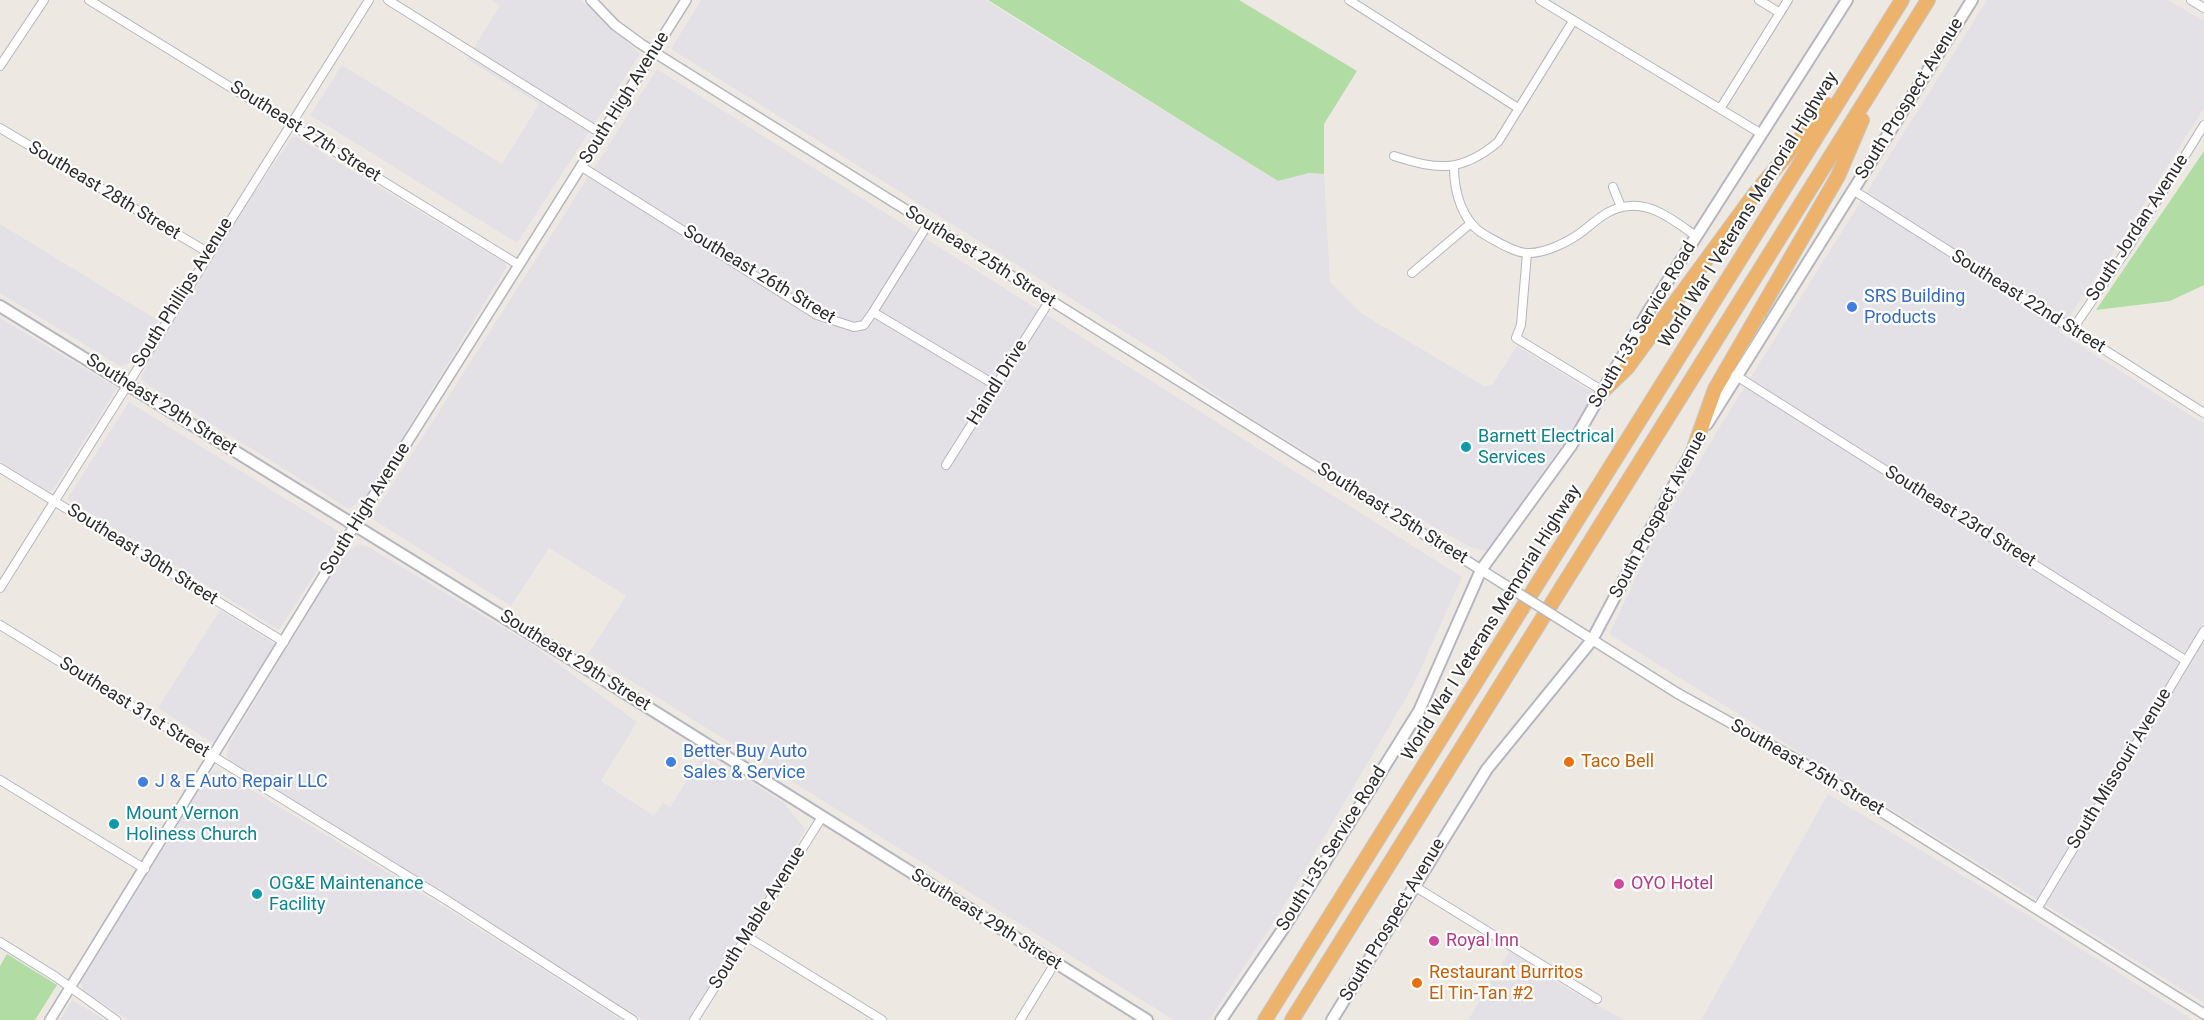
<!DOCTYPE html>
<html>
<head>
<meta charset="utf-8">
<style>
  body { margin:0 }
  canvas { display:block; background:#ede9e2 }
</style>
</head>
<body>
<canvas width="2204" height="1020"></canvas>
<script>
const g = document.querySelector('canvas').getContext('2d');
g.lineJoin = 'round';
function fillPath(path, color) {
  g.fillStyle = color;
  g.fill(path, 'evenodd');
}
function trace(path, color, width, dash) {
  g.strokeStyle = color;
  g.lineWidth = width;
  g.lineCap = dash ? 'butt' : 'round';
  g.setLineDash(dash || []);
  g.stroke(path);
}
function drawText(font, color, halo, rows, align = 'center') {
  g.font = font + ' Roboto,sans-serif';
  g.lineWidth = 4.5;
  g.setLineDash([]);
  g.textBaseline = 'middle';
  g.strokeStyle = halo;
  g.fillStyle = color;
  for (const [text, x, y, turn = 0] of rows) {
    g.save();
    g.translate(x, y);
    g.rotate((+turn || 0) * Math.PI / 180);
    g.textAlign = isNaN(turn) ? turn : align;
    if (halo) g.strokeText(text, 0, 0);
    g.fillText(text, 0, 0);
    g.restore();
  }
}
fillPath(new Path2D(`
  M 491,0 L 581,0 L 640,54 L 517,243 L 310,115 L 342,65 L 502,164 L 539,104 L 467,59 L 500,6 Z
  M 701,0 L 985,0 L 1278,181 L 1309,173 L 1324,174 L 1330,282 L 1362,314 L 1484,386 L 1492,385 L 1517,346 L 1592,392 L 1587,408 L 1498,537 L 1486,551 L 1472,548 L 1369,491 L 1253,419 L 1203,386 L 1168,359 L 671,49 Z
  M 1987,0 L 2168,0 L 2204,21 L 2204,108 L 2122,239 L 2059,332 L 2204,424 L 2204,1003 L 1609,634 L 1654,540 L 1719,428 Z
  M 657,69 L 1462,577 L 1413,686 L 1274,922 L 1209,1020 L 1174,1020 L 588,654 L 626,596 L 549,548 L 511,606 L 371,518 Z
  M 292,137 L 296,137 L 505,263 L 506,268 L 367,496 L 349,509 L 145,383 L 141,377 L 164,333 L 219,245 Z
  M 0,224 L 159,321 L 128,364 L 120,366 L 0,293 Z
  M 0,318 L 117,388 L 53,490 L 47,491 L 0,461 Z
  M 129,402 L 341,533 L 279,630 L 67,499 Z
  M 358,544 L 367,546 L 534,646 L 637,722 L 601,781 L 654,816 L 663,803 L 670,807 L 702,756 L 743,777 L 784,803 L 804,828 L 805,831 L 689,1020 L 644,1020 L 230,761 L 226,755 L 230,742 L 343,555 Z
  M 220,610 L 275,644 L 213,743 L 158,708 Z
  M 219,770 L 462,918 L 622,1020 L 129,1020 L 84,992 L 80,980 L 209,774 Z
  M 1828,794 L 2026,914 L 2193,1020 L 1701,1020 Z
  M 1510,951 L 1568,989 L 1624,1020 L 1468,1020 Z
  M 72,1000 L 105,1020 L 60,1020 Z`), '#e3e1e6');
fillPath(new Path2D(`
  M 988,0 L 1239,0 L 1357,71 L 1324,124 L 1324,174 L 1309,173 L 1278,181 Z
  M 2204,151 L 2204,285 L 2170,301 L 2096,310 Z
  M 7,954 L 57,985 L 35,1020 L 0,1020 L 0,966 Z`), '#b1dda5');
const minor = new Path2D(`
  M 89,0 L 519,265
  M 388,0 L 602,134
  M 1349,0 L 1518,108
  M 1540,0 L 1760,133
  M 1759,0 L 1780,13
  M 2191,0 L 2204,8
  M 0,66 L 44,0
  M 1720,109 L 1788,0
  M 0,128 L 209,253
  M 1394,156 C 1438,170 1461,173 1498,142 L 1573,21
  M 582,167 L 817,315 L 854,327 L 864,325 L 873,312 L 997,386
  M 1454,167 C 1454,192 1462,222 1485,235 C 1496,241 1515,253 1527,253 C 1545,254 1570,241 1583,231 C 1598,219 1610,207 1630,206 C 1655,204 1677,223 1696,236
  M 1613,187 L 1621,207
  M 1853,190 L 2204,413
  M 1527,253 L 1521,325 L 1516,338 L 1603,391
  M 1412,273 L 1470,224
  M 873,312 L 928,224
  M 2072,330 L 2126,251 L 2204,125
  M 1735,375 L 2185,660
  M 946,465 L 1050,300
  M 0,468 L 284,642
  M 0,588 L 369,0
  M 0,625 L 448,901 L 633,1020
  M 0,780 L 145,869
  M 1414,886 L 1597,999
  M 2037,909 L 2204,631
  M 746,936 L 882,1020
  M 0,942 L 56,977 L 116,1020
  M 694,1020 L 822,817
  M 1020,1020 L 1055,963`);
const tertiary = new Path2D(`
  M 591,0 L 615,25 L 641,44 L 1510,588
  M 1569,625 L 1677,693 L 1810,767 L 2204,1014
  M 50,1020 L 355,525 L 686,0`);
const secondary = new Path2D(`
  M 0,306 L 542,641 L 1147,1020
  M 1707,424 L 1972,0
  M 1221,1020 L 1283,929 L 1419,711 L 1481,570 L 1571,446 L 1648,312 L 1847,0
  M 1332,1020 L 1487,769 L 1592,640 L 1699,438`);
const motorway = new Path2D(`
  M 1603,391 L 1627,368 L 1756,192 L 1828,105
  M 1695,445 L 1715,389 L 1838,176 L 1862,120
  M 1265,1020 L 1902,0
  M 1292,1020 L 1928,0`);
trace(minor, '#b5b6bf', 10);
trace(tertiary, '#b5b6bf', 12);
trace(secondary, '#b5b6bf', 14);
trace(motorway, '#c8c8c8', 16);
trace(minor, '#fff', 8);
trace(tertiary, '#fff', 9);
trace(secondary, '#fff', 10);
trace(motorway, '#edb36d', 14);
const tertiaryBridge = new Path2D(`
  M 1510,588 L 1569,625`);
trace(tertiaryBridge, '#b5b6bf', 12, []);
trace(tertiaryBridge, '#fff', 9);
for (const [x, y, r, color] of [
  [1852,307,6,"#3f7fe0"],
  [1466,447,6,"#0f9aa8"],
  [671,762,6,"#3f7fe0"],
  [1569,762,6,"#e8710a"],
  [143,782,6,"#3f7fe0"],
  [114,824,6,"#0f9aa8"],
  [1619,884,6,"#d1479c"],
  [257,894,6,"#0f9aa8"],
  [1434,941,6,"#d1479c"],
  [1417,983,6,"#e8710a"]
]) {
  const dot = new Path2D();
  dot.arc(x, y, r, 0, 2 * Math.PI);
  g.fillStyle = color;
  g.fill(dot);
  trace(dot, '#fff', 2);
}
drawText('18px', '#2d2d2d', '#fff', [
  ["South High Avenue",625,98,-58],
  ["South Prospect Avenue",1910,99,-58],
  ["Southeast 27th Street",305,132,32],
  ["Southeast 28th Street",104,191,31],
  ["World War I Veterans Memorial Highway",1749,210,-58],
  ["South Jordan Avenue",2138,228,-57],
  ["Southeast 25th Street",980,257,32],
  ["Southeast 26th Street",759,275,31],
  ["South Phillips Avenue",183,293,-58],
  ["Southeast 22nd Street",2028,302,32],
  ["South I-35 Service Road",1643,325,-59],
  ["Haindl Drive",998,383,-58],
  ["Southeast 29th Street",161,405,32],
  ["South High Avenue",366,509,-58],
  ["Southeast 25th Street",1392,514,32],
  ["South Prospect Avenue",1659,515,-62],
  ["Southeast 23rd Street",1960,517,32],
  ["Southeast 30th Street",142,555,32],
  ["World War I Veterans Memorial Highway",1492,623,-58],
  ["Southeast 29th Street",575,661,32],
  ["Southeast 31st Street",134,708,32],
  ["Southeast 25th Street",1807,768,30],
  ["South Missouri Avenue",2120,769,-59],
  ["South I-35 Service Road",1332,849,-58],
  ["South Mable Avenue",758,918,-58],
  ["Southeast 29th Street",986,920,32],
  ["South Prospect Avenue",1393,920,-59]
]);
drawText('18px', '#366cbe', '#fff', [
  ["SRS Building",1864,297],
  ["Products",1864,318],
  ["Better Buy Auto",683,752],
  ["Sales & Service",683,773],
  ["J & E Auto Repair LLC",155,782]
], 'left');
drawText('18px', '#0d838f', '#fff', [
  ["Barnett Electrical",1478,437],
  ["Services",1478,458],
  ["Mount Vernon",126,814],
  ["Holiness Church",126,835],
  ["OG&E Maintenance",269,884],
  ["Facility",269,905]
], 'left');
drawText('18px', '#c56008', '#fff', [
  ["Taco Bell",1581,762],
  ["Restaurant Burritos",1429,973],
  ["El Tin-Tan #2",1429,994]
], 'left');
drawText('18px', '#b23c85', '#fff', [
  ["OYO Hotel",1631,884],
  ["Royal Inn",1446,941]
], 'left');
</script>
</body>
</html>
